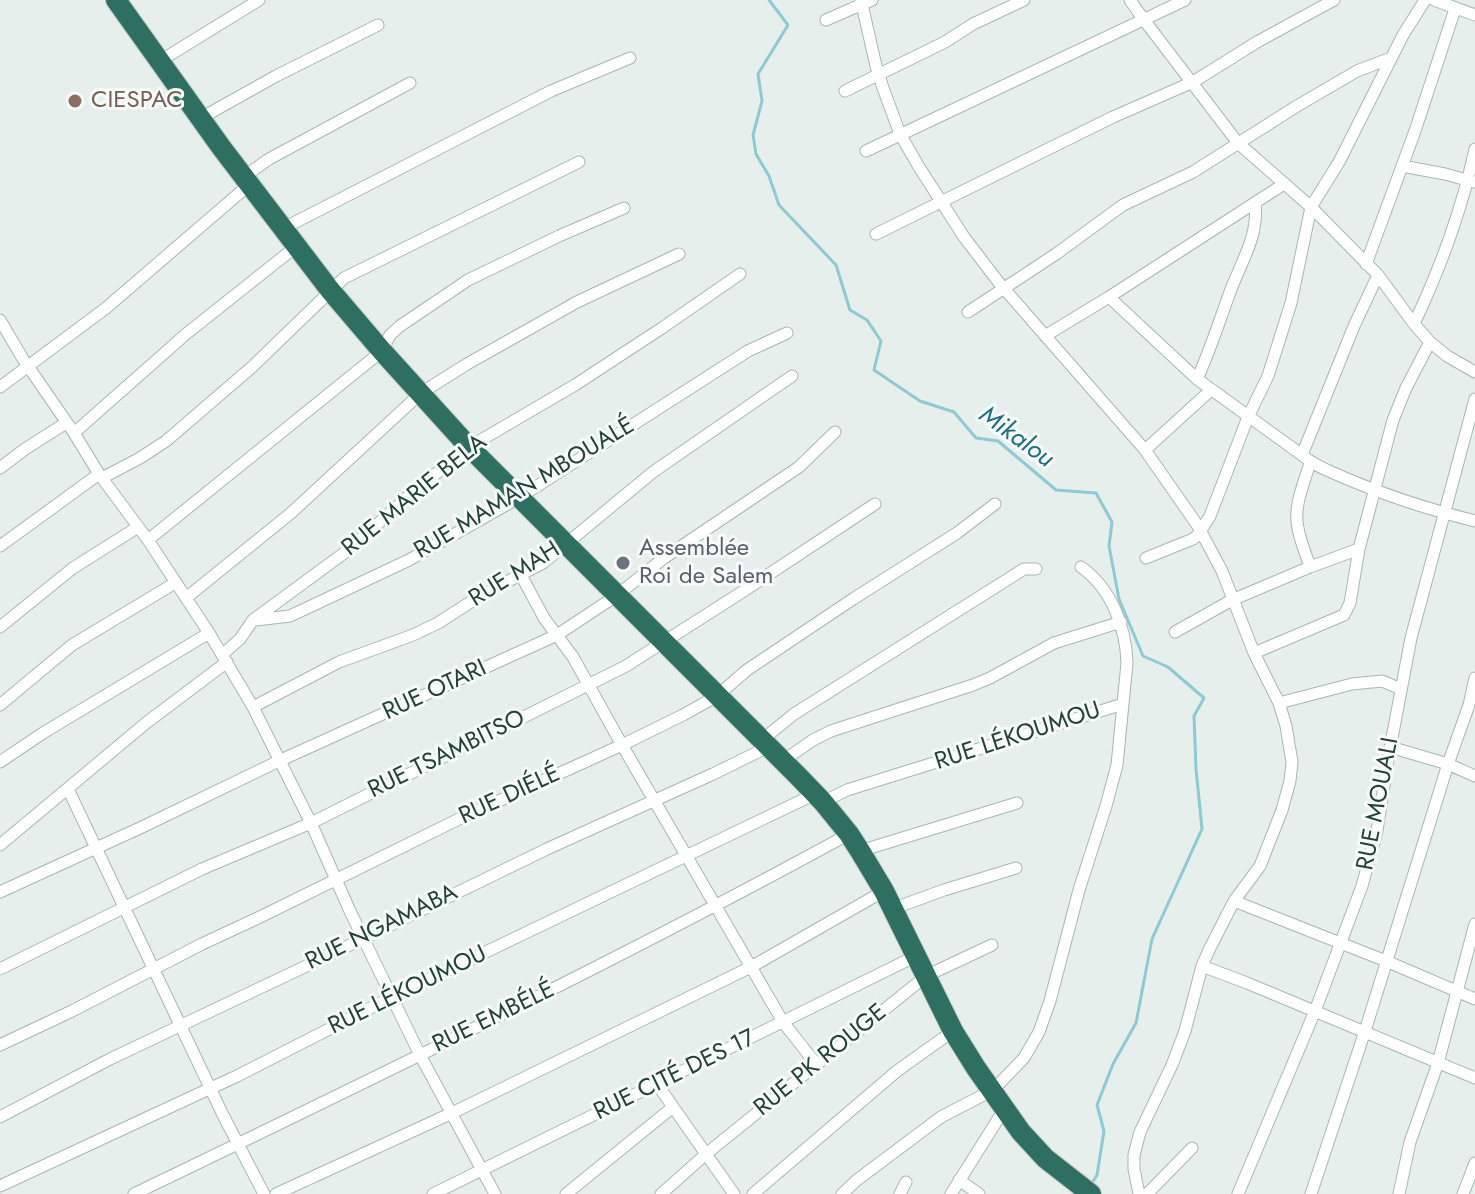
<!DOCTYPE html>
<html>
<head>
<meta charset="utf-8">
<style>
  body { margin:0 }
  canvas { display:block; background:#e6efeb }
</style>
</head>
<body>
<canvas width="1475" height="1194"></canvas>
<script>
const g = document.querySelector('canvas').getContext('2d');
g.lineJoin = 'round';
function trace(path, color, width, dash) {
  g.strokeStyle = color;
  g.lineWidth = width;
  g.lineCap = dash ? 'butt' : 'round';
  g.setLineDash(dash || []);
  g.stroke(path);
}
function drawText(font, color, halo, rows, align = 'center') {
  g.font = font + ' Jost,sans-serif';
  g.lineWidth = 6;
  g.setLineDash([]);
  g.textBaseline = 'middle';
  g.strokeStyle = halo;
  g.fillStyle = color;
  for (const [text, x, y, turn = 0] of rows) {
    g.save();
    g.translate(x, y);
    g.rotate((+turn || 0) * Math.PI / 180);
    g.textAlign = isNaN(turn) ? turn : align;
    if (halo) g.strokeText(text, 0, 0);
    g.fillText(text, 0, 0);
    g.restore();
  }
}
trace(new Path2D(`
  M 769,0 L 788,25 L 758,74 L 762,101 L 753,135 L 756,154 L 769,176 L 779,205 L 836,265 L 850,310 L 867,320 L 881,341 L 874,370 L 920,401 L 954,412 L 976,438 L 998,441 L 1056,490 L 1096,493 L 1112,522 L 1109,546 L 1119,599 L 1143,656 L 1168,667 L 1204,698 L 1194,716 L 1196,769 L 1202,829 L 1152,939 L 1136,1023 L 1113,1064 L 1097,1105 L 1104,1131 L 1097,1175 L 1092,1183`), '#8ec9d4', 3);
const street = new Path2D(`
  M 861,0 L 876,66 L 883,88 L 900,134 L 919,167 L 964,237 L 1000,284 L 1145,450 L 1198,526 L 1222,571 L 1254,653 L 1279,703 L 1286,726 L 1292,762 L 1290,781 L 1282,810 L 1260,866 L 1234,901 L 1209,950 L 1202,966 L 1185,1031 L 1172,1065 L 1140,1132 L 1134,1155 L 1134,1169 L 1139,1194
  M 1130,0 L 1144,20 L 1238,143 L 1311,207 L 1378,275 L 1414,324 L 1430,342 L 1447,356 L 1475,372
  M 1434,0 L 1475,15
  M 826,20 L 872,0
  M 160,61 L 259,0
  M 845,91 L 945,42 L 973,24 L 1024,0
  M 201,118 L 276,76 L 378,25
  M 866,151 L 1185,0
  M 1402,166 L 1445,174 L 1474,182
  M 245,176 L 269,159 L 410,83
  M 284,228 L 551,91 L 630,58
  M 876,234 L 1113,117 L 1193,82 L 1257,42 L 1334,0
  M 1366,264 L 1415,131 L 1455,9
  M 1109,297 L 1197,379 L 1302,455 C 1314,466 1330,471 1345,478 C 1387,496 1431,510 1475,521
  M 968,312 L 1056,254 L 1123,205 L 1193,172 L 1297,106 L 1357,71 L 1391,58
  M 0,320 L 23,359 L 74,433 L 99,474 L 148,540 L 209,633 L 253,707 L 311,823 L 349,909 L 420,1055 L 495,1194
  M 1414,324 C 1440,269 1462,209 1475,149
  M 1045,336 L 1109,297 L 1284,184
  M 1197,379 C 1210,351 1219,322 1230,292 C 1241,262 1259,236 1255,203
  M 0,387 L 106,308 L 250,184
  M 74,433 L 186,334 L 298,245
  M 1145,450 L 1211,390
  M 1302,455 L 1354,326 L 1378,275
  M 0,468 L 25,449 L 66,423
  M 102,478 L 140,458 L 166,441 L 252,367 L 344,278 L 579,162
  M 148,540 L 382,351 L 390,335 L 400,326 L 468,280 L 559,236 L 624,208
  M 0,546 L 99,474
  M 1146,558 L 1193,539 L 1198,535 L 1210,516 L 1248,417 L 1268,376 L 1291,303 L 1311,207 L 1339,162 L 1403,35 L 1425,0
  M 1310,567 C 1306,554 1300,541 1298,528 C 1293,507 1304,483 1310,463
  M 521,575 L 544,618 L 573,657 L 622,745 L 783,1022 L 816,1064
  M 186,598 L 291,513 L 421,393 L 467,364 L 577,302 L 679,254
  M 256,620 L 290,616 L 409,560 L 520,497 L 748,351 L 787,333
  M 0,627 L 73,568 L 138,527
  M 1175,632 L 1232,600 L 1310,567 L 1359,549 L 1393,420 L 1406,388 L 1430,342
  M 1254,653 L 1344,615 L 1350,603 L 1359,549
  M 223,654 L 240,639 L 253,620 L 351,548 L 412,493 L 469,447 L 575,385 L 662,328 L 740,274
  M 1279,703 L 1352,684 L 1382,681 L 1401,689
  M 0,705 L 72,645 L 175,583
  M 253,707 L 339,662 L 413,635 L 438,623 L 480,596 L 543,563 L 653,472 L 792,376
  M 762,740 L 794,714 L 1024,569 L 1036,569
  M 1390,747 L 1448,764 L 1475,776
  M 783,761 L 813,740 L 831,731 L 973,685 L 990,678 L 1054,643 L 1121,622
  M 0,762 L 43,733 L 209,633
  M 68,789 L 223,1115 L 264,1194
  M 823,802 L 847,790 L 1123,704
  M 0,845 L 146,723 L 227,662
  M 860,851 L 1017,803
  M 0,892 L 140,828 L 281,760 L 557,635 L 616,596 L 664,558 L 799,467 L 835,432
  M 1234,901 L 1386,961 L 1475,999
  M 892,909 L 944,890 L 1016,868
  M 1202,966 L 1247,983 L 1475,1078
  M 0,969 L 202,869 L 311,823 L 626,666 L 739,594 L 875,504
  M 0,1045 L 72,1011 L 202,944 L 260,917 L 459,819 L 622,745 L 683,715 L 717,696 L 747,670 L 853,599 L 957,533 L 995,504
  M 657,1084 L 734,1194
  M 0,1117 L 110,1059 L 319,960 L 549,848 L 713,774 L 768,747
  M 959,1180 L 979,1194
  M 0,1186 L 237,1076 L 392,997 L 815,794
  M 134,1194 C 374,1078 615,962 849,834
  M 276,1194 L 452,1113 L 751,967 L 884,891
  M 433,1194 L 916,956
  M 566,1194 L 673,1107
  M 661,1194 L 706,1154 L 926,976 L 992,945
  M 753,1194 L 897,1071 L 953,1031
  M 842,1194 L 857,1180 L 941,1117 L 993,1090 L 1024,1058 L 1039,1032 L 1050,1001 L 1079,890 L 1106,806 L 1117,765 L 1127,663 C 1126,627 1111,588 1081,567
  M 900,1194 L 906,1182
  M 951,1194 L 1005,1108
  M 1147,1194 L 1192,1148
  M 1238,1194 L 1315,1011 L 1362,886 L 1377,831 L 1388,759 L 1411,638 L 1475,399
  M 1311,1194 L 1365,1031 L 1448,764 L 1469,705 L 1475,678
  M 1399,1194 L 1410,1142 L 1438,1063 L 1475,924
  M 1463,1194 L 1475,1163`);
const highway = new Path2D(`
  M 116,0 L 221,147 L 330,290 L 382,351 L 469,447 L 798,776 L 823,802 L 849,834 L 860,851 L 884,891 L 953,1031 L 976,1068 L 1021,1132 L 1045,1158 L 1091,1194`);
trace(street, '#a8b8b2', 13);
trace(highway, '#c2cac8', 22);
trace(street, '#fff', 11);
trace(highway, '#2f6f62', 20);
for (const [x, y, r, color] of [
  [75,101,8,"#8d6e63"],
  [623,563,8,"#6b7280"]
]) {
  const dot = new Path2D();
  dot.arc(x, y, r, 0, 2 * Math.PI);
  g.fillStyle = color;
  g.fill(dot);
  trace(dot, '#f7fbf9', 3);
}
drawText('24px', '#785e54', '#f7fbf9', [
  ["CIESPAC",91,101]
], 'left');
drawText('24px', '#24423a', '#f7fbf9', [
  ["RUE MAMAN MBOUALÉ",525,489,-31],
  ["RUE MARIE BELA",415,496,-39],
  ["RUE MAH",515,575,-32],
  ["RUE OTARI",435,691,-25],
  ["RUE LÉKOUMOU",1018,737,-18],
  ["RUE TSAMBITSO",447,755,-26],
  ["RUE DIÉLÉ",510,796,-25],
  ["RUE MOUALI",1379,804,-79],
  ["RUE NGAMABA",382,928,-26],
  ["RUE LÉKOUMOU",408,991,-26],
  ["RUE EMBÉLÉ",494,1018,-26],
  ["RUE PK ROUGE",821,1061,-39],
  ["RUE CITÉ DES 17",675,1076,-26]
]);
drawText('24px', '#5b616d', '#f7fbf9', [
  ["Assemblée",639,549],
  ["Roi de Salem",639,577]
], 'left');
drawText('italic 26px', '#1c6f80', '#f7fbf9', [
  ["Mikalou",1016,438,36]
]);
</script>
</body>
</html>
